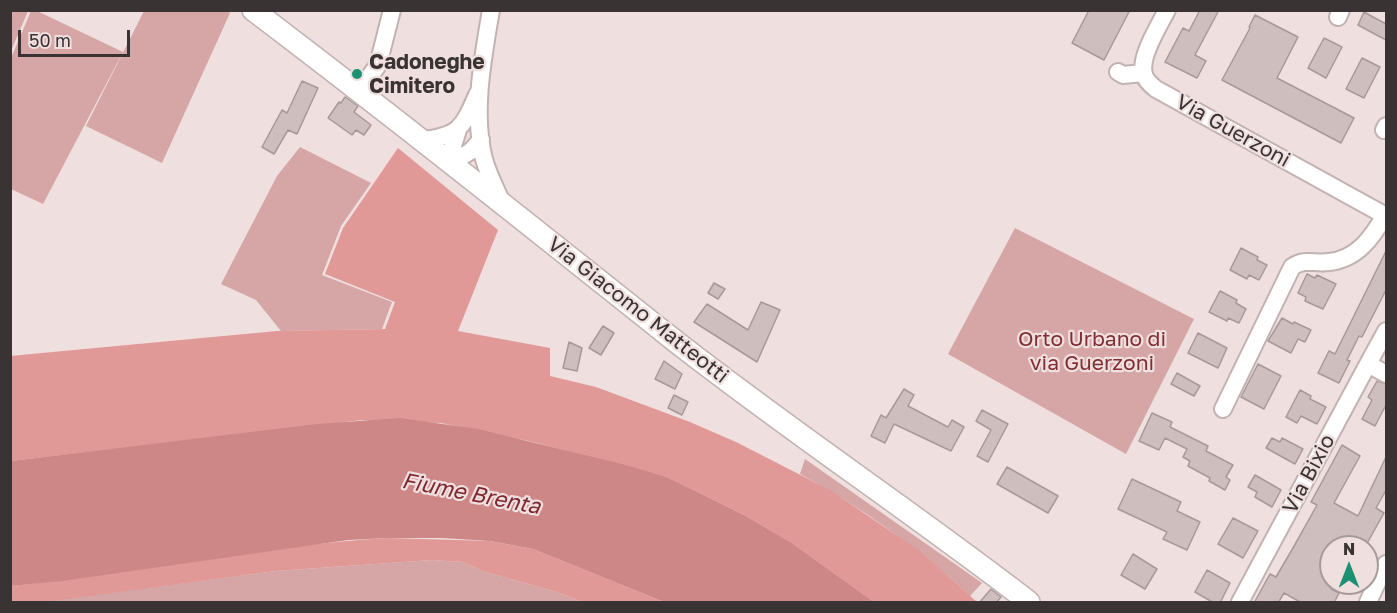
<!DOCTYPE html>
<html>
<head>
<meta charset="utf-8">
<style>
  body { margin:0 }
  #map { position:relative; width:1397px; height:613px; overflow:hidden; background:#efdfdf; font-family:"Golos Text",sans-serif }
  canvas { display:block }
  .frame { position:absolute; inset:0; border:12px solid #3a3333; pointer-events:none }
  .north { position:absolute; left:1319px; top:535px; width:60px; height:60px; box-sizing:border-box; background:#efdfdf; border:2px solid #a79a9a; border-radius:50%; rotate:0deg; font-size:16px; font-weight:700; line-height:24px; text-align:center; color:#3a3333 }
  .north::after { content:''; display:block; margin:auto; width:21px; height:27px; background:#1c9072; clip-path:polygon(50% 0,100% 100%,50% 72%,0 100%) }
  .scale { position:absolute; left:18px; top:30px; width:112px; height:27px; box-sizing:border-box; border:3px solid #3a3333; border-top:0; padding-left:8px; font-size:18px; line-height:21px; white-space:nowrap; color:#3a3333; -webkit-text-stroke:4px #efdfdf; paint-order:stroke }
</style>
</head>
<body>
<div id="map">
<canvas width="1397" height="613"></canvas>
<div class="frame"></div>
<div class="north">N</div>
<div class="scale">50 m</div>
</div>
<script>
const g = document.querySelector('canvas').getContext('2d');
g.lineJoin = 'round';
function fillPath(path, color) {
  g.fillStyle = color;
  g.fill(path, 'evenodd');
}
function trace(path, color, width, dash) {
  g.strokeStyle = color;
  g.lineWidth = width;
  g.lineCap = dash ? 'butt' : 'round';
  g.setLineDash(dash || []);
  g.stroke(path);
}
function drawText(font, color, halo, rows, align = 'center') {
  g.font = font + ' "Golos Text",sans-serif';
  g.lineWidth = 4.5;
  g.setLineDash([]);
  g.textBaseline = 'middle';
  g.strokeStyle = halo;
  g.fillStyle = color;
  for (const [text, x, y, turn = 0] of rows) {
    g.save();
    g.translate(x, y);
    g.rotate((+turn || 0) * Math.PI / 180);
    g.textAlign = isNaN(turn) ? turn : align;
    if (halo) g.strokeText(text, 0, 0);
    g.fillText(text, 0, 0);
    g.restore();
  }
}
fillPath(new Path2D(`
  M 11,10 L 28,11 L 11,51 L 10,11 Z
  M 31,11 L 37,11 L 123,52 L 43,204 L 11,189 L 11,58 Z
  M 227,11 L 230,13 L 162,163 L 86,126 L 144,11 Z
  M 300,147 L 371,183 L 341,226 L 322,275 L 392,302 L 382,329 L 281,331 L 256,300 L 221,284 L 277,176 Z
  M 1015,228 L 1194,319 L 1126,454 L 948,354 Z
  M 805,459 L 982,583 L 970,596 C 919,549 862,507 800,474 Z
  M 432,560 L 463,562 L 485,572 L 557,592 L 582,602 L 38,602 L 276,571 Z`), '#d5a6a5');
fillPath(new Path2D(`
  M 398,148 L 498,230 L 458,331 L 550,348 L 550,376 L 596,387 L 690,422 L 736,442 L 830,490 L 920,551 L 977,602 L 874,602 L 792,543 L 746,516 L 667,477 L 529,441 L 441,423 L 362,420 L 11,461 L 10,356 L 277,331 L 385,329 L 395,302 L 325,274 L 343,228 Z
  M 389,538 L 490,541 L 533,549 L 664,602 L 582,602 L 557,592 L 485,572 L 463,562 L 432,560 L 276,571 L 45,602 L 11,602 L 11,586 C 137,573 262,545 389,538 Z`), '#e19998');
fillPath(new Path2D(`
  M 400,418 L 478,429 L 622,464 L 667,477 L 746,516 L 792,543 L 874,602 L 664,602 L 533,549 L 490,541 L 442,538 L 389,538 L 348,540 L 62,581 L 11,586 L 11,461 L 317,424 Z`), '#cd8786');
const building = new Path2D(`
  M 1089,10 L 1130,10 L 1104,60 L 1072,43 Z
  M 1200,10 L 1219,10 L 1195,55 L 1206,61 L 1197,78 L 1165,62 L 1183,28 L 1189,31 Z
  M 1364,12 L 1386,24 L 1386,40 L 1358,25 Z
  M 1255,15 L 1298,37 L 1277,78 L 1354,118 L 1341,143 L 1222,80 L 1250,28 L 1249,27 Z
  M 1324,38 L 1342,47 L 1326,78 L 1308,68 Z
  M 1362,58 L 1380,67 L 1364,98 L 1346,89 Z
  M 302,81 L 318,88 L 297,134 L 288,130 L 274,154 L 262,147 L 282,110 L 287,113 Z
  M 345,97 L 358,106 L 354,112 L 371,125 L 364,135 L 356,130 L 352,135 L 328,118 L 339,102 L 341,103 Z
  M 1241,248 L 1258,257 L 1257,260 L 1267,265 L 1259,280 L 1249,275 L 1247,279 L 1230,270 Z
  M 1386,251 L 1386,290 L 1362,337 L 1359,336 L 1347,360 L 1350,361 L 1339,383 L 1318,373 L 1329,351 L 1335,354 Z
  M 1307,274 L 1315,278 L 1317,275 L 1336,284 L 1323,309 L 1305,301 L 1306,297 L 1298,293 Z
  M 714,283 L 725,289 L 718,299 L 708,293 Z
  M 1220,291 L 1237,300 L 1236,303 L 1246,309 L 1239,323 L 1228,318 L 1227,321 L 1209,312 Z
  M 761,302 L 780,310 L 757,362 L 694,322 L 707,304 L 748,330 Z
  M 1282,318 L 1293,324 L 1294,322 L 1311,330 L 1305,342 L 1298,339 L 1291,353 L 1268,341 Z
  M 603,326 L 614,333 L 601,355 L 589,348 Z
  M 1198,333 L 1227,348 L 1218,368 L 1188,353 Z
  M 569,342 L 582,348 L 577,371 L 563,368 Z
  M 664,361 L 682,374 L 675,389 L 655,379 Z
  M 1258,364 L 1281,376 L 1264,409 L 1241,397 Z
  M 1177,373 L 1200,386 L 1194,396 L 1171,384 Z
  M 1377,381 L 1386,384 L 1386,405 L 1375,426 L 1362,419 L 1372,400 L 1368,397 Z
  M 904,389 L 914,395 L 908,406 L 948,427 L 952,420 L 964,427 L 951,451 L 894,424 L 885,443 L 871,436 L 881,415 L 886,418 Z
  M 1300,390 L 1311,396 L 1310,399 L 1326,407 L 1317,424 L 1301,416 L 1297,423 L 1286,417 Z
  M 674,395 L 688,402 L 682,415 L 668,408 Z
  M 982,410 L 1008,424 L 988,462 L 977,456 L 991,430 L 976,421 Z
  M 1152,413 L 1172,422 L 1170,427 L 1208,446 L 1206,451 L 1233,465 L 1226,477 L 1230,480 L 1225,490 L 1209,481 L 1210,478 L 1188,466 L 1190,461 L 1183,457 L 1187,449 L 1165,438 L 1159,450 L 1139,441 Z
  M 1272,438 L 1280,442 L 1282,438 L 1303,449 L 1295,464 L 1266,448 Z
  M 1342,445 L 1360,456 L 1334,503 L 1358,516 L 1386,457 L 1386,493 L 1385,492 L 1376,508 L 1384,513 L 1365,547 L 1331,547 L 1331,589 L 1339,593 L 1334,603 L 1302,603 L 1284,593 L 1278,603 L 1254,603 L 1270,574 L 1276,577 L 1293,548 L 1317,505 L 1311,502 Z
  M 1007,467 L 1058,496 L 1048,513 L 997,484 Z
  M 1255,475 L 1281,490 L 1272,507 L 1255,497 L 1257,492 L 1248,487 Z
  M 1132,479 L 1181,502 L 1177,511 L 1200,522 L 1187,550 L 1163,539 L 1167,532 L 1118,509 Z
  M 1233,518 L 1258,531 L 1243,558 L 1218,544 Z
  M 1133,554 L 1157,569 L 1145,589 L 1121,575 Z
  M 1207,570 L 1230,583 L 1220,603 L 1214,603 L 1195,592 Z
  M 991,589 L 1001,597 L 996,603 L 979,603 Z`);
fillPath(building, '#cebfbe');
trace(building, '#a89999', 1.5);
const minor = new Path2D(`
  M 491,10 C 483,57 472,113 484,159 C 488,174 496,189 502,203
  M 1167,10 C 1159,26 1139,57 1144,74 C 1145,80 1151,85 1156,89 L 1386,216
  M 1338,17 L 1341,10
  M 1118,72 L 1123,75 L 1143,73
  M 359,91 L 378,65 L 392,10
  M 458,130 L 451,152 L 451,163 L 471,151 L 481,140
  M 1384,130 L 1386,126
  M 422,140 C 461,136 463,126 478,93
  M 1368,364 L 1386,331
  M 1223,409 L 1292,267 C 1305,258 1314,264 1329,262 C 1357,259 1372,238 1385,215
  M 1240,602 L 1368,364 L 1386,374
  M 1368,602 L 1386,564`);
const major = new Path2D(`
  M 253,10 C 394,117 532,227 670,337 C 787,429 911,511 1029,602`);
trace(minor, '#c2b3b2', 20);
trace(major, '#c2b3b2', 24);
trace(minor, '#fff', 16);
trace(major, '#fff', 21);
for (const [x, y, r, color] of [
  [357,74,6,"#1c9072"]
]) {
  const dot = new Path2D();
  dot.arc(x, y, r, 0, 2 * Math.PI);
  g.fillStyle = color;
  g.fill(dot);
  trace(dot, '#efdfdf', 2);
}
drawText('bold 21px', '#3a3333', '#efdfdf', [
  ["Cadoneghe",369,62],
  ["Cimitero",369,86]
], 'left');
drawText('21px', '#3a3333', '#efdfdf', [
  ["Via Guerzoni",1233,131,29],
  ["Via Giacomo Matteotti",638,310,38],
  ["Via Bixio",1309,474,-62]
]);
drawText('21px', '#822d32', '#efdfdf', [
  ["Orto Urbano di",1092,339],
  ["via Guerzoni",1092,363]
]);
drawText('italic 22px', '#7d282e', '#efdfdf', [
  ["Fiume Brenta",471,494,11]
]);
</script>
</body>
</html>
